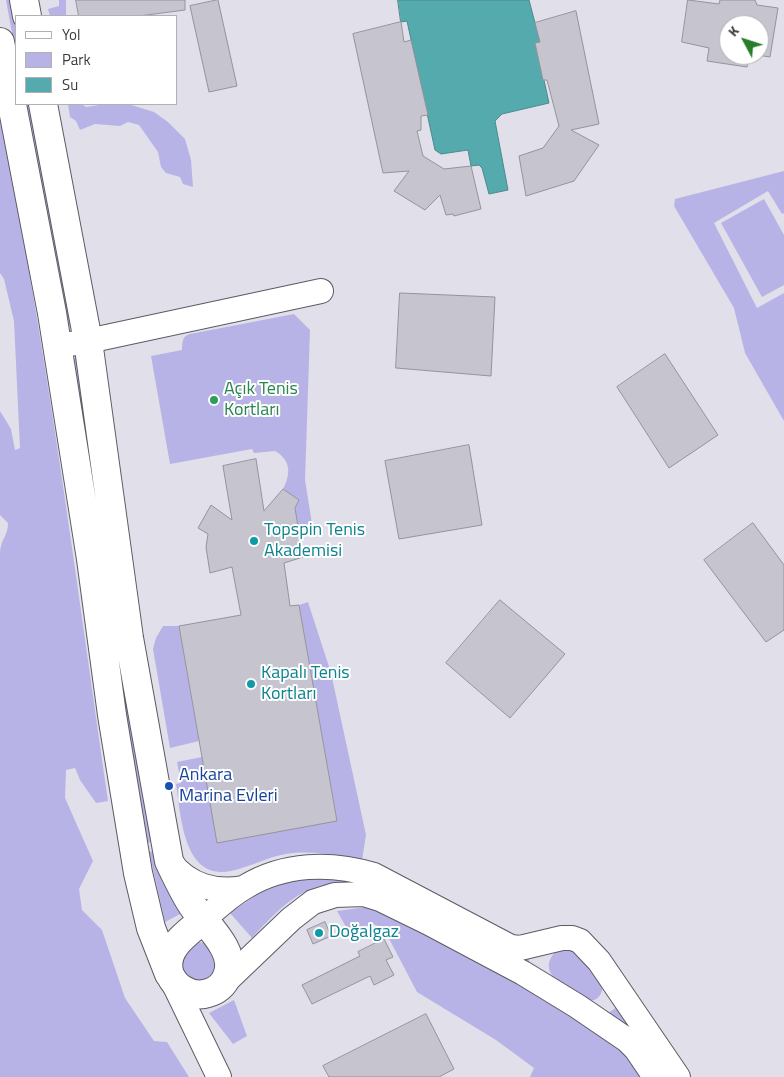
<!DOCTYPE html>
<html>
<head>
<meta charset="utf-8">
<style>
  body { margin:0 }
  #map { position:relative; width:784px; height:1077px; overflow:hidden; background:#e0dfea; font-family:"Titillium Web",sans-serif }
  canvas { display:block }
  .legend { position:absolute; left:15px; top:15px; width:162px; height:90px; box-sizing:border-box; background:#fff; border:1px solid #b1b1b3; margin:0; padding:6px 9px; list-style:none; font-size:15px; color:#3c3c40 }
  .legend li { display:flex; align-items:center; gap:10px; height:25px }
  .legend b { width:25px; border:1px solid #b1b1b3 }
  .north { position:absolute; left:719px; top:15px; width:50px; height:50px; box-sizing:border-box; background:#fff; border:1px solid #b1b1b3; border-radius:50%; rotate:310deg; font-size:14px; font-weight:700; line-height:20px; text-align:center; color:#3c3c40 }
  .north::after { content:''; display:block; margin:auto; width:18px; height:22px; background:#297d2a; clip-path:polygon(50% 0,100% 100%,50% 72%,0 100%) }
</style>
</head>
<body>
<div id="map">
<canvas width="784" height="1077"></canvas>
<ul class="legend">
<li><b style="height:6px;background:#fff"></b>Yol</li>
<li><b style="height:14px;background:#b8b3e6"></b>Park</li>
<li><b style="height:14px;background:#54aaac"></b>Su</li>
</ul>
<div class="north">K</div>
</div>
<script>
const g = document.querySelector('canvas').getContext('2d');
g.lineJoin = 'round';
function fillPath(path, color) {
  g.fillStyle = color;
  g.fill(path, 'evenodd');
}
function trace(path, color, width, dash) {
  g.strokeStyle = color;
  g.lineWidth = width;
  g.lineCap = dash ? 'butt' : 'round';
  g.setLineDash(dash || []);
  g.stroke(path);
}
function drawText(font, color, halo, rows, align = 'center') {
  g.font = font + ' "Titillium Web",sans-serif';
  g.lineWidth = 4;
  g.setLineDash([]);
  g.textBaseline = 'middle';
  g.strokeStyle = halo;
  g.fillStyle = color;
  for (const [text, x, y, turn = 0] of rows) {
    g.save();
    g.translate(x, y);
    g.rotate((+turn || 0) * Math.PI / 180);
    g.textAlign = isNaN(turn) ? turn : align;
    if (halo) g.strokeText(text, 0, 0);
    g.fillText(text, 0, 0);
    g.restore();
  }
}
fillPath(new Path2D(`
  M 6,0 L 11,0 L 16,24 L 16,55 Z
  M 59,0 L 66,0 L 66,16 L 50,16 L 48,9 L 59,6 Z
  M 25,104 L 32,104 L 71,327 L 67,328 Z
  M 68,104 L 83,104 L 84,106 L 87,107 L 105,104 L 128,104 L 154,112 L 168,122 L 185,139 L 191,160 L 193,187 L 183,184 L 180,177 L 166,173 L 161,167 L 158,152 L 139,125 L 128,122 L 120,126 L 95,124 L 80,130 L 76,121 L 70,117 Z
  M 0,116 C 46,342 75,572 108,801 L 96,803 L 80,780 L 75,768 L 66,770 L 65,798 L 93,861 L 79,889 L 82,910 L 102,930 L 125,998 L 154,1041 L 167,1042 L 189,1077 L 0,1077 L 0,552 C 1,539 8,536 8,523 L 0,515 L 0,411 L 11,429 L 15,450 L 20,448 L 14,321 L 4,279 L 0,273 Z
  M 784,171 L 784,213 L 782,214 L 768,191 L 714,223 L 757,308 L 784,293 L 784,421 L 745,353 L 734,308 L 674,206 L 675,199 Z
  M 764,199 L 784,235 L 784,285 L 762,297 L 721,223 Z
  M 294,314 L 310,330 L 305,480 L 312,524 L 298,525 L 295,508 L 299,500 L 283,489 C 291,474 291,460 275,451 L 254,453 L 252,449 L 170,464 L 151,356 L 182,350 C 182,343 182,336 190,334 Z
  M 77,357 L 116,619 L 110,620 L 72,359 Z
  M 308,602 L 331,673 L 366,835 L 362,860 C 336,855 312,850 286,854 C 267,857 250,867 231,871 C 183,881 181,815 176,784 L 181,783 L 177,762 L 202,757 L 337,821 L 299,605 Z
  M 163,626 L 179,626 L 199,741 L 170,748 L 153,649 L 156,638 Z
  M 123,664 L 151,842 L 147,843 L 118,665 Z
  M 153,851 L 162,881 L 182,913 L 165,922 L 149,852 Z
  M 356,878 L 529,957 L 529,968 L 361,882 C 307,880 287,900 252,938 L 230,913 L 270,886 L 293,879 Z
  M 366,907 L 383,911 L 517,983 L 624,1050 L 641,1077 L 530,1077 L 534,1068 L 496,1040 L 417,992 L 384,929 L 373,924 L 349,932 L 337,911 Z
  M 197,942 L 205,943 L 213,947 L 218,972 L 203,982 L 185,980 L 177,956 Z
  M 562,946 L 580,951 L 603,987 C 601,996 598,1000 589,1001 C 568,989 528,972 562,946 Z
  M 234,1000 L 247,1036 L 233,1044 L 209,1013 Z
  M 617,1007 L 672,1077 L 608,1013 Z`), '#b8b3e6');
const water = new Path2D(`
  M 398,0 L 529,0 L 540,42 L 536,44 L 549,103 L 502,114 L 495,121 L 508,190 L 489,194 L 482,168 L 479,165 L 471,166 L 468,150 L 441,154 L 435,150 L 407,21 L 401,22 Z`);
fillPath(water, '#54aaac');
trace(water, '#4d898c', 1);
const building = new Path2D(`
  M 76,0 L 185,0 L 185,10 L 139,16 L 79,16 Z
  M 218,0 L 237,86 L 209,92 L 190,6 Z
  M 688,0 L 719,4 L 720,0 L 755,0 L 757,5 L 778,8 L 770,57 L 757,55 L 759,55 L 759,25 L 729,25 L 729,55 L 749,55 L 747,67 L 707,61 L 709,48 L 682,42 Z
  M 576,11 L 599,124 L 571,130 L 599,145 L 574,181 L 526,196 L 519,156 L 543,148 L 559,126 L 547,80 L 543,80 L 535,43 L 540,42 L 535,23 Z
  M 401,22 L 404,42 L 411,40 L 428,115 L 421,116 L 421,130 L 417,131 L 423,156 L 444,169 L 471,166 L 481,209 L 454,216 L 453,214 L 446,215 L 440,195 L 425,210 L 394,191 L 409,171 L 383,173 L 353,34 Z
  M 400,293 L 495,297 L 491,376 L 396,368 Z
  M 665,354 L 718,435 L 669,468 L 617,387 Z
  M 469,445 L 482,525 L 399,539 L 385,461 Z
  M 256,459 L 264,511 L 283,489 L 299,500 L 295,508 L 303,557 L 284,563 L 290,606 L 299,605 L 337,821 L 217,843 L 179,626 L 241,615 L 232,567 L 210,573 L 206,547 L 208,534 L 198,528 L 211,505 L 232,520 L 223,466 Z
  M 753,523 L 784,565 L 784,630 L 766,642 L 704,560 Z
  M 500,600 L 565,654 L 510,718 L 446,663 Z
  M 325,922 L 331,936 L 313,944 L 307,930 Z
  M 384,939 L 393,957 L 386,960 L 394,975 L 374,985 L 370,976 L 312,1004 L 302,985 L 360,956 L 358,952 Z
  M 426,1014 L 454,1069 L 439,1077 L 329,1077 L 323,1066 Z`);
fillPath(building, '#c5c4cf');
trace(building, '#94939d', 1);
const minor = new Path2D(`
  M 58,346 L 88,341 L 321,291
  M 171,863 C 189,886 216,893 243,888
  M 203,920 C 216,909 229,896 245,887 C 284,863 331,862 374,875 L 511,947 L 520,948 L 562,938 L 572,938 L 580,941 L 599,961 L 678,1077
  M 172,980 L 219,1077
  M 223,984 L 291,919 L 313,902 L 335,895 L 364,894 L 380,899 L 427,922 L 523,973 L 577,1006 L 627,1040 L 636,1049 L 655,1077`);
const tertiary = new Path2D(`
  M 24,0 L 27,16
  M 0,42 L 52,313 L 91,559 L 112,715 L 138,873 L 151,928 L 169,974
  M 43,104 L 88,341 L 129,638 L 169,861 C 176,876 183,891 192,905 C 205,924 238,951 227,976 C 224,985 216,991 208,993 C 199,996 190,994 182,989 C 177,986 173,981 170,975 C 161,950 186,934 203,920`);
trace(minor, '#5c5b64', 26);
trace(tertiary, '#5c5b64', 30);
trace(minor, '#fff', 24);
trace(tertiary, '#fff', 28);
for (const [x, y, r, color] of [
  [214,400,5,"#2e9e5b"],
  [254,541,5,"#0f9aa8"],
  [251,684,5,"#0f9aa8"],
  [169,786,5,"#1a4fb4"],
  [319,933,5,"#0f9aa8"]
]) {
  const dot = new Path2D();
  dot.arc(x, y, r, 0, 2 * Math.PI);
  g.fillStyle = color;
  g.fill(dot);
  trace(dot, '#fff', 2);
}
drawText('18px', '#27864d', '#fff', [
  ["Açık Tenis",224,390],
  ["Kortları",224,411]
], 'left');
drawText('18px', '#0d838f', '#fff', [
  ["Topspin Tenis",264,531],
  ["Akademisi",264,552],
  ["Kapalı Tenis",261,674],
  ["Kortları",261,695],
  ["Doğalgaz",329,933]
], 'left');
drawText('18px', '#164399', '#fff', [
  ["Ankara",179,776],
  ["Marina Evleri",179,797]
], 'left');
</script>
</body>
</html>
